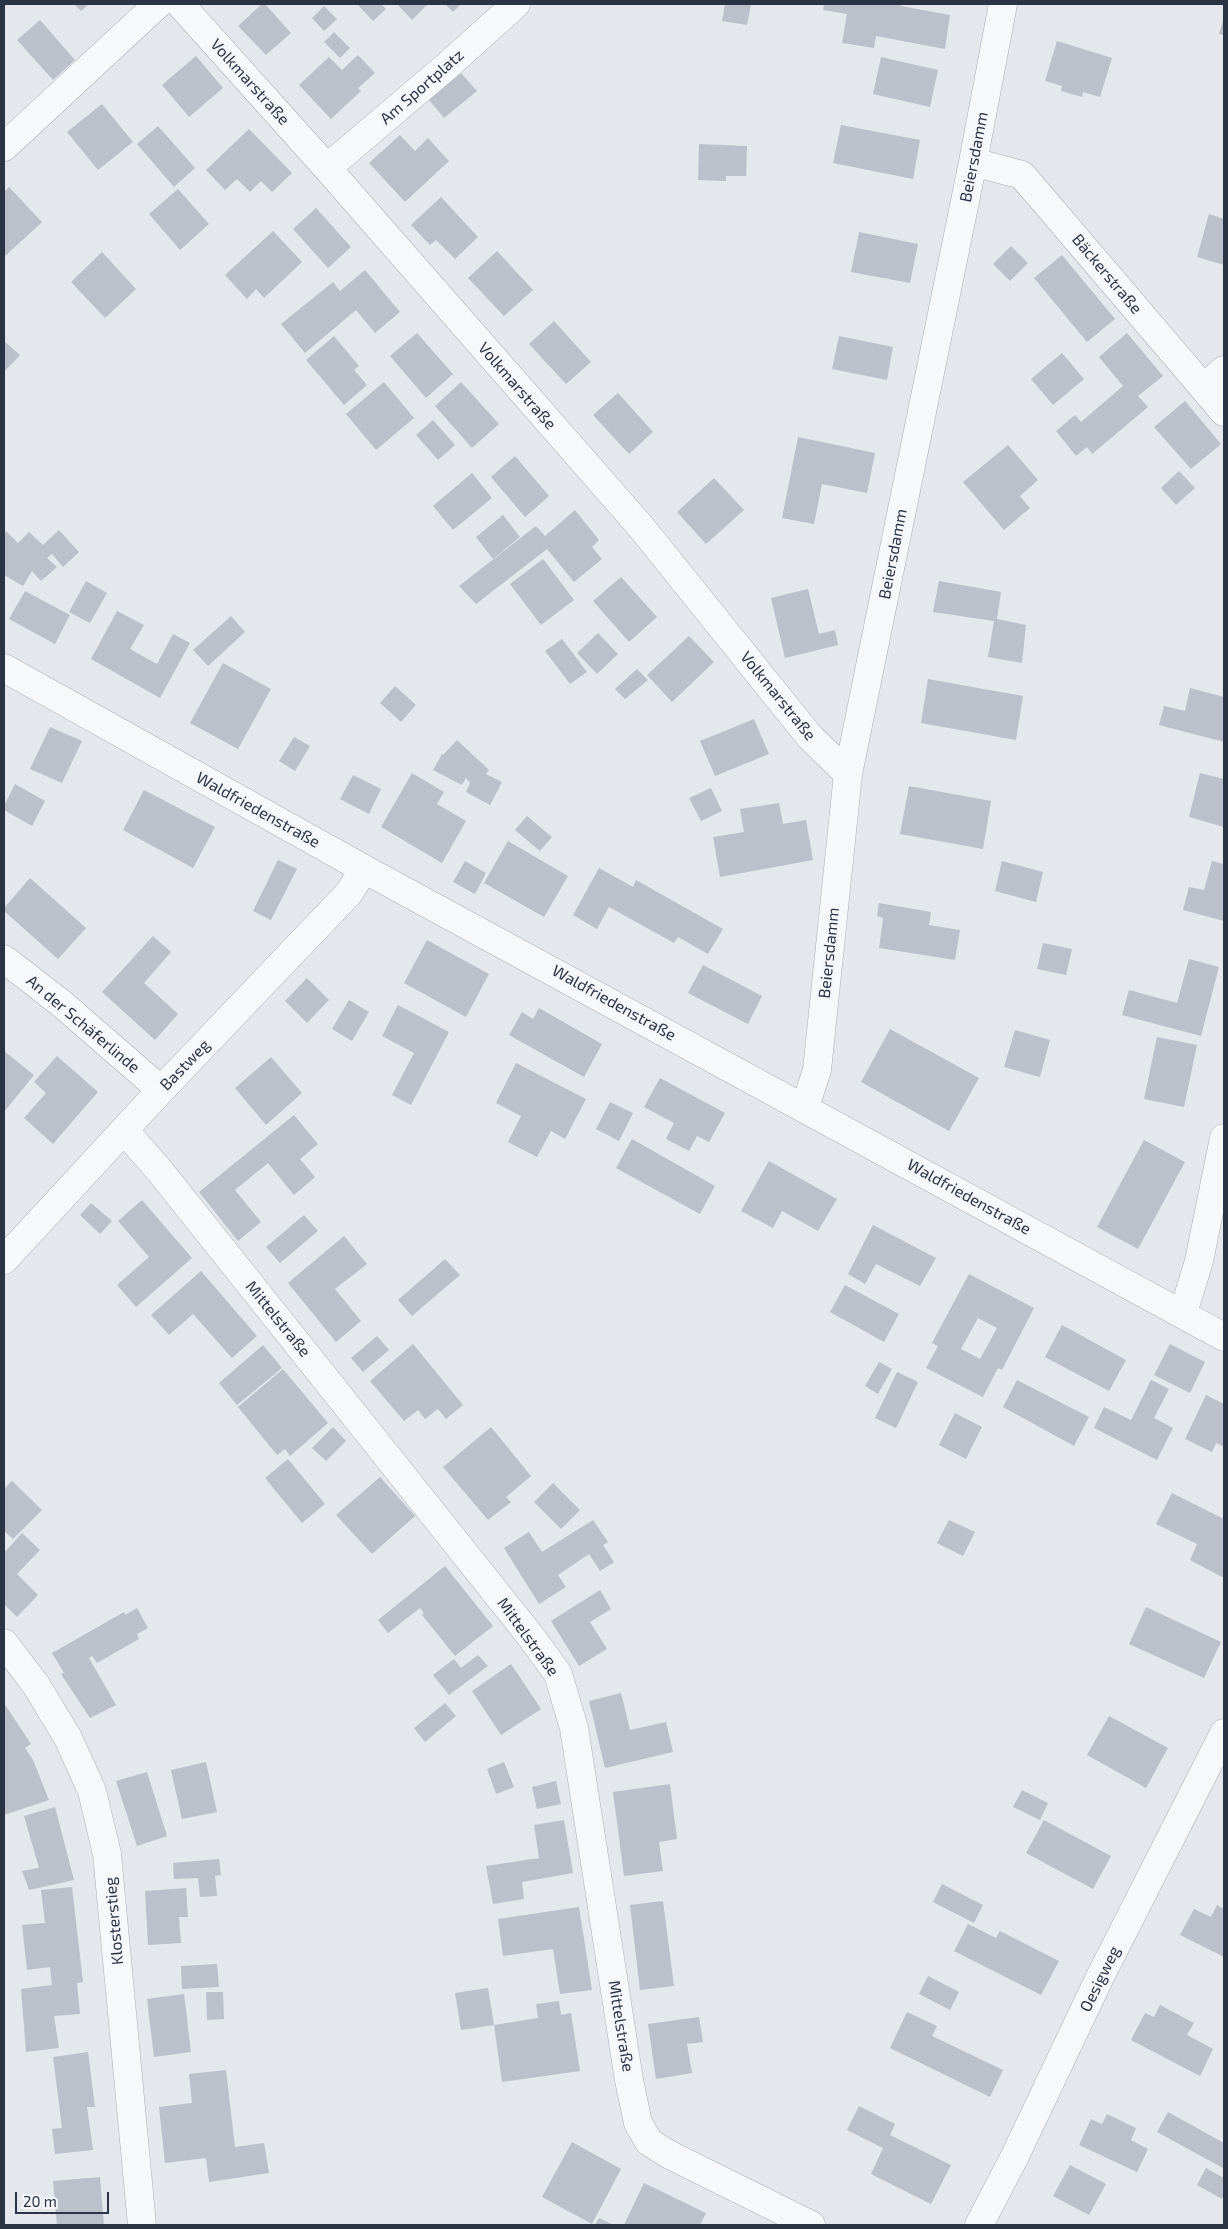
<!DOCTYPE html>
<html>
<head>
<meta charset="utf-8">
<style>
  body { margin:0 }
  #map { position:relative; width:1228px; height:2229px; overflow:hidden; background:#e4e7ec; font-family:"Exo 2",sans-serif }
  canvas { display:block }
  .frame { position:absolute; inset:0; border:5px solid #2b3445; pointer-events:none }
  .scale { position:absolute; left:15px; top:2192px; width:94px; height:22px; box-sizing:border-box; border:2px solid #2b3445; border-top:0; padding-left:6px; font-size:15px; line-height:18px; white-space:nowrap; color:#2b3445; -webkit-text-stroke:4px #f4f6f9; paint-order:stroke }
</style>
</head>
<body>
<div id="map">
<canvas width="1228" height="2229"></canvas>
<div class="frame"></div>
<div class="scale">20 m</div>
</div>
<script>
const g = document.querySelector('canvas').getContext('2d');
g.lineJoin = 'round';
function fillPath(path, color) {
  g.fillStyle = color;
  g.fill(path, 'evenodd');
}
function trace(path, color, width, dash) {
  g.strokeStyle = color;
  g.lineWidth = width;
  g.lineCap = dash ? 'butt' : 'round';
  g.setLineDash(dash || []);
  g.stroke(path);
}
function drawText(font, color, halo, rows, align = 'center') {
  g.font = font + ' "Exo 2",sans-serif';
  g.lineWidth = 5;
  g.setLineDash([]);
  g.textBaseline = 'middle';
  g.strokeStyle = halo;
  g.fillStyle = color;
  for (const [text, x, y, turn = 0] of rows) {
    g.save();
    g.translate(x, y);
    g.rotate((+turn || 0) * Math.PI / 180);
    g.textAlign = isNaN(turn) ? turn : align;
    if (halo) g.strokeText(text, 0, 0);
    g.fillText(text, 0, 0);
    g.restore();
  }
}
fillPath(new Path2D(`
  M 74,4 L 89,4 L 81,11 Z
  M 262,4 L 265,4 L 291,33 L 266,55 L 238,26 Z
  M 357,4 L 381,4 L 386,9 L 373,21 Z
  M 397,4 L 428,4 L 412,20 Z
  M 445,4 L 461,4 L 453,12 Z
  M 725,4 L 751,4 L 747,25 L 722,21 Z
  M 824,4 L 901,4 L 901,6 L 950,15 L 945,49 L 876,36 L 874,48 L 842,43 L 847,14 L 823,10 Z
  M 324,6 L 337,19 L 324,31 L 312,18 Z
  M 1224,16 L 1224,35 L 1219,34 Z
  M 40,20 L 75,60 L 53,80 L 17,40 Z
  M 334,32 L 350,48 L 340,58 L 324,42 Z
  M 1057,41 L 1112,58 L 1100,97 L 1083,92 L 1082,97 L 1061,91 L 1062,86 L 1045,81 Z
  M 358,55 L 375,73 L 358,88 L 361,91 L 331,119 L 299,85 L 329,57 L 342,70 Z
  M 196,56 L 223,88 L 189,117 L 162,85 Z
  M 881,57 L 938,70 L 930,107 L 873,94 Z
  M 461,73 L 477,91 L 444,118 L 429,100 Z
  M 102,104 L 133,142 L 98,170 L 67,132 Z
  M 841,125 L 920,140 L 913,179 L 833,163 Z
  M 158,126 L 195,168 L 174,187 L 137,144 Z
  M 249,129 L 292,173 L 272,192 L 261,181 L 250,192 L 237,179 L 225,190 L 206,170 Z
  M 400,135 L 415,151 L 428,138 L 449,161 L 405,202 L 369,163 Z
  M 699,144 L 747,146 L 746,176 L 726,176 L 726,181 L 698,180 Z
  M 9,187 L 42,222 L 4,257 L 4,192 Z
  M 178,189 L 209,224 L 180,250 L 149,214 Z
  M 441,197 L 478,237 L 455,259 L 436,240 L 430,245 L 411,225 Z
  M 316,208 L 351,247 L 328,268 L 293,229 Z
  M 1209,214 L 1224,219 L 1224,265 L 1197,257 Z
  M 273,231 L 302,262 L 264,298 L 256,289 L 247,299 L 225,275 Z
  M 859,232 L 918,244 L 910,283 L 851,272 Z
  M 1011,246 L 1028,263 L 1010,281 L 993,264 Z
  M 497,251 L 533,290 L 504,316 L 468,278 Z
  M 102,252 L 136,289 L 105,318 L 71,282 Z
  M 1062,255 L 1115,319 L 1087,342 L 1034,278 Z
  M 365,270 L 400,312 L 375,333 L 356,310 L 305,353 L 281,324 L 333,282 L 340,291 Z
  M 554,321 L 591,362 L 566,384 L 529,344 Z
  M 417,333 L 453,374 L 426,398 L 390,356 Z
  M 1127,333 L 1163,376 L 1138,396 L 1148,407 L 1092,454 L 1087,447 L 1076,456 L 1056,431 L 1075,415 L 1081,422 L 1123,386 L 1099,357 Z
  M 334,336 L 359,366 L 354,370 L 367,385 L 344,405 L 306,360 Z
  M 839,336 L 893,347 L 887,380 L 832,369 Z
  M 4,341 L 20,355 L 4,372 Z
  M 1062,353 L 1084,379 L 1053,405 L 1031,379 Z
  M 384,382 L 414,418 L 376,450 L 346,414 Z
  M 461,382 L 499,424 L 472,448 L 435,406 Z
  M 618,393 L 653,432 L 629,454 L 593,415 Z
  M 1185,401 L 1221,444 L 1191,469 L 1154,427 Z
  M 433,420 L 455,445 L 438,460 L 416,435 Z
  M 798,437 L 875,453 L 867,493 L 822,484 L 814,524 L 782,518 Z
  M 1008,445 L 1038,480 L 1020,496 L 1030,508 L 1004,530 L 963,482 Z
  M 515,456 L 549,496 L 525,517 L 491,477 Z
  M 1179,471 L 1195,488 L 1176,505 L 1161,488 Z
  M 472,473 L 492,498 L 453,530 L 433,506 Z
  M 714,478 L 744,510 L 706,544 L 677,512 Z
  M 575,510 L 599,540 L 592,547 L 602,559 L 574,582 L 547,549 L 476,604 L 459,586 L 536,526 L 545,536 Z
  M 503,515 L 520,537 L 493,559 L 476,537 Z
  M 59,530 L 79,552 L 63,567 L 52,554 L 47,558 L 57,567 L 41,581 L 32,571 L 23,586 L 4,575 L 4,535 L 6,531 L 18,543 L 29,532 L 43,545 Z
  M 543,559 L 574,600 L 541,625 L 510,584 Z
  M 621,577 L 657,617 L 629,642 L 593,601 Z
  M 86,581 L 107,593 L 90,623 L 69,612 Z
  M 939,581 L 1001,592 L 997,619 L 1026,625 L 1022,663 L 988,657 L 994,621 L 933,612 Z
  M 808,589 L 819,634 L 835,630 L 838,645 L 785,658 L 771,598 Z
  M 25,591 L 70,615 L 55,644 L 9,619 Z
  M 117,611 L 144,625 L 130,649 L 157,664 L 173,634 L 190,643 L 160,698 L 91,659 Z
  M 231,616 L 245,632 L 208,666 L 193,650 Z
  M 598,633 L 618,654 L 597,674 L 577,653 Z
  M 689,636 L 714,662 L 672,702 L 647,675 Z
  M 562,639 L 587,672 L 570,684 L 545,651 Z
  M 223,663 L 271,689 L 238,749 L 190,723 Z
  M 637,669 L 648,680 L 625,699 L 615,689 Z
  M 928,679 L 1023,696 L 1016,740 L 921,723 Z
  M 395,686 L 416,705 L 401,722 L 380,703 Z
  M 1190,688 L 1224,697 L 1224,742 L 1159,725 L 1164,706 L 1185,711 Z
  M 754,719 L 769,754 L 715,776 L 700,741 Z
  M 50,727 L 82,741 L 62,783 L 30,769 Z
  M 294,737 L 310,746 L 295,771 L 279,761 Z
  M 457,740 L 489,770 L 486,774 L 502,782 L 490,805 L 466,792 L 470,783 L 466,778 L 462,785 L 433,770 L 442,754 L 443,755 Z
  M 412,773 L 444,792 L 437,804 L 466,821 L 442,863 L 381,827 Z
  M 1200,773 L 1224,779 L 1224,827 L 1189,817 Z
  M 353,775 L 381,789 L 369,814 L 340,799 Z
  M 15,784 L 45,801 L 32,826 L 4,810 L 4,806 Z
  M 909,786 L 991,801 L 983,849 L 900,834 Z
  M 711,788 L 722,811 L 701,821 L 689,798 Z
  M 144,790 L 215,827 L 193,868 L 123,830 Z
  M 779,803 L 783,824 L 806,820 L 813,860 L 720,877 L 713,837 L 744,832 L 740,809 Z
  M 527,816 L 552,837 L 540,851 L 515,830 Z
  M 508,841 L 568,876 L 544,917 L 484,883 Z
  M 278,860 L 297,869 L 271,920 L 253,911 Z
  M 465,861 L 486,873 L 475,894 L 453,882 Z
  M 1002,861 L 1043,872 L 1036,902 L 995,891 Z
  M 1212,861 L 1224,864 L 1224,921 L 1183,910 L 1189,887 L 1204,890 Z
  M 599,868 L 633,887 L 636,880 L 723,929 L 708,954 L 678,937 L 674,943 L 609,907 L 597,929 L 573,915 Z
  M 30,878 L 86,928 L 58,959 L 4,911 L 4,908 Z
  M 879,903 L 931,912 L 929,925 L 960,930 L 955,960 L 879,948 L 883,918 L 877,916 Z
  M 153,936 L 171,952 L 144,983 L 178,1014 L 155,1040 L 102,992 Z
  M 427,940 L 489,974 L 466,1017 L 404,983 Z
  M 1043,943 L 1072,949 L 1066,975 L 1037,969 Z
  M 1189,959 L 1219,967 L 1201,1036 L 1122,1015 L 1129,990 L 1177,1003 Z
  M 703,965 L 762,996 L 748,1024 L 688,993 Z
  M 307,978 L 329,1000 L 307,1023 L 285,1001 Z
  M 349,1000 L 369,1012 L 352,1041 L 332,1029 Z
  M 398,1005 L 449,1032 L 411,1105 L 392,1095 L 414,1053 L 382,1036 Z
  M 539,1008 L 602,1044 L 584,1077 L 509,1035 L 522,1012 L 533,1019 Z
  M 890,1029 L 979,1078 L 949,1131 L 861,1082 Z
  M 1015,1030 L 1050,1040 L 1040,1077 L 1004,1067 Z
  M 1157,1037 L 1197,1045 L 1184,1107 L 1144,1099 Z
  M 4,1051 L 34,1075 L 4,1112 Z
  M 57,1056 L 98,1092 L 53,1144 L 24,1118 L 46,1093 L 34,1082 Z
  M 271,1057 L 302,1093 L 266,1125 L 235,1088 Z
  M 516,1063 L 586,1099 L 565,1139 L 551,1131 L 537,1157 L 508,1142 L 521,1116 L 496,1103 Z
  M 660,1078 L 725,1113 L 709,1142 L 697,1136 L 689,1151 L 666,1139 L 674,1123 L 644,1107 Z
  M 610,1102 L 633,1113 L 619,1141 L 596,1129 Z
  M 294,1115 L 318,1144 L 300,1159 L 315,1177 L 294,1195 L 268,1163 L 235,1190 L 261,1222 L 238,1241 L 199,1192 Z
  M 632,1139 L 715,1186 L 700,1214 L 616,1168 Z
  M 1144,1140 L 1185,1162 L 1138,1249 L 1097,1227 Z
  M 769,1161 L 837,1199 L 818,1231 L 782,1211 L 773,1228 L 741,1211 Z
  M 142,1200 L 192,1258 L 136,1307 L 117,1285 L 149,1257 L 118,1221 Z
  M 91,1203 L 112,1221 L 100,1234 L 80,1215 Z
  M 304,1215 L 318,1231 L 280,1263 L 266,1247 Z
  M 873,1225 L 936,1258 L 920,1286 L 876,1264 L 865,1284 L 848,1274 Z
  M 344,1236 L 367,1264 L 335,1289 L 361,1321 L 336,1342 L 288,1283 Z
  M 445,1259 L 460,1275 L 412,1316 L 398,1300 Z
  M 201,1271 L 257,1336 L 232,1358 L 193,1314 L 169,1335 L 151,1315 Z
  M 969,1274 L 1034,1308 L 1002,1370 L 998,1368 L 983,1397 L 926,1368 L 938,1346 L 932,1343 ZM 978,1318 L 997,1328 L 980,1359 L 961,1349 Z
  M 845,1285 L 899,1314 L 884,1342 L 830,1312 Z
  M 1062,1325 L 1126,1360 L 1109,1391 L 1045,1357 Z
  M 377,1336 L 389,1350 L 363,1372 L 351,1358 Z
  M 413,1344 L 463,1405 L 446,1419 L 438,1409 L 425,1419 L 418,1410 L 404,1421 L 370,1381 Z
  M 1170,1344 L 1205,1362 L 1190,1393 L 1154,1375 Z
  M 263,1345 L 282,1368 L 237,1405 L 219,1383 Z
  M 879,1362 L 892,1369 L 878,1394 L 865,1386 Z
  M 283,1369 L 328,1423 L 290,1456 L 285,1449 L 277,1455 L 238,1407 Z
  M 897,1372 L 918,1382 L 896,1428 L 875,1418 Z
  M 1017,1380 L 1089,1417 L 1074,1446 L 1003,1407 Z
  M 1151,1380 L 1169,1389 L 1154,1418 L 1173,1428 L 1157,1460 L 1094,1428 L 1104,1407 L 1131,1420 Z
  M 1206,1395 L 1224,1404 L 1224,1447 L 1216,1443 L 1212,1452 L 1185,1439 Z
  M 955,1413 L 982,1427 L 966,1459 L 939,1445 Z
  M 333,1427 L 346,1441 L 326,1461 L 312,1448 Z
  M 491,1427 L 531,1476 L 506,1497 L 511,1502 L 488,1520 L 443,1467 Z
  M 288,1459 L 325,1504 L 302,1523 L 265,1478 Z
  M 380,1477 L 415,1516 L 372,1554 L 336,1515 Z
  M 12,1481 L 42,1510 L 13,1539 L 4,1531 L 4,1489 Z
  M 553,1483 L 580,1510 L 561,1529 L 534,1502 Z
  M 1172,1493 L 1224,1519 L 1224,1578 L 1190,1560 L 1197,1544 L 1156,1524 Z
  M 593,1520 L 608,1542 L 603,1545 L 614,1562 L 600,1571 L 589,1554 L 558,1575 L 566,1587 L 539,1604 L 504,1548 L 529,1532 L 542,1552 Z
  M 949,1520 L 975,1532 L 963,1556 L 937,1543 Z
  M 22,1533 L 40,1550 L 17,1574 L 38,1595 L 17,1617 L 4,1604 L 4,1553 Z
  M 445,1566 L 493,1626 L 455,1656 L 422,1615 L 424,1613 L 420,1608 L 388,1633 L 378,1620 Z
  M 600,1590 L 611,1609 L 590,1622 L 607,1649 L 579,1666 L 551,1621 Z
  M 1146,1607 L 1221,1642 L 1204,1678 L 1129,1644 Z
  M 137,1608 L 148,1628 L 137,1634 L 139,1639 L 97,1663 L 92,1656 L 89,1658 L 116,1705 L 90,1718 L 61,1674 L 64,1673 L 52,1653 L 124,1612 L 125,1615 Z
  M 478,1655 L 488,1666 L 449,1695 L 433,1675 L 454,1659 L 461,1668 Z
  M 511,1664 L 541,1709 L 501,1735 L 472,1691 Z
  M 621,1693 L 630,1730 L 666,1722 L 673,1752 L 605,1768 L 589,1701 Z
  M 4,1703 L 31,1744 L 25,1748 L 33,1760 L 49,1800 L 4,1815 Z
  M 445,1703 L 456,1716 L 425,1742 L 414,1728 Z
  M 1109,1716 L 1168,1748 L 1146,1788 L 1087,1755 Z
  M 206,1762 L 217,1812 L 182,1819 L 171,1770 Z
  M 504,1762 L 514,1787 L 496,1794 L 487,1769 Z
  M 147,1772 L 167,1836 L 137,1846 L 116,1781 Z
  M 556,1781 L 561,1804 L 537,1809 L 532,1787 Z
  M 670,1784 L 677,1839 L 659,1842 L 663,1871 L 624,1876 L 613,1792 Z
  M 1022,1790 L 1048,1803 L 1040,1820 L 1013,1807 Z
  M 55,1807 L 74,1880 L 29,1890 L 22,1871 L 39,1868 L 24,1816 Z
  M 564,1820 L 573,1873 L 522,1882 L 524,1899 L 493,1904 L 486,1866 L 539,1858 L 534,1825 Z
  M 1044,1820 L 1111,1856 L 1093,1889 L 1026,1853 Z
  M 219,1859 L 221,1875 L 215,1876 L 217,1896 L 200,1897 L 198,1878 L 174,1879 L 173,1863 Z
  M 942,1884 L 983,1905 L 974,1923 L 933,1902 Z
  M 72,1887 L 83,1982 L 77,1983 L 80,2014 L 54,2016 L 59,2048 L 26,2052 L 21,1989 L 52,1985 L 50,1967 L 27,1970 L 22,1925 L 45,1923 L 41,1890 Z
  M 186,1888 L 188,1917 L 179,1917 L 181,1943 L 148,1945 L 145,1891 Z
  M 663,1901 L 674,1986 L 640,1990 L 630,1905 Z
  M 1217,1905 L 1224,1909 L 1224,1957 L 1180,1935 L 1194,1909 L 1211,1917 Z
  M 579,1907 L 592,1990 L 560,1994 L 553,1949 L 503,1956 L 498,1919 Z
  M 968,1924 L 996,1938 L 1000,1931 L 1059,1961 L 1041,1995 L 954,1951 Z
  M 217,1964 L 219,1987 L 182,1989 L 181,1966 Z
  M 928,1976 L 959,1992 L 950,2010 L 919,1994 Z
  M 488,1988 L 494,2025 L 461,2030 L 455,1993 Z
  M 206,1992 L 223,1992 L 224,2019 L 207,2020 Z
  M 184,1994 L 191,2052 L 154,2057 L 147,1999 Z
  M 559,2001 L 561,2015 L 571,2013 L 580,2071 L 502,2082 L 494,2025 L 538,2018 L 536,2004 Z
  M 1160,2005 L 1194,2023 L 1187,2035 L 1213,2049 L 1200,2076 L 1131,2040 L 1145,2013 L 1154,2017 Z
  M 907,2012 L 937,2026 L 932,2036 L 1003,2070 L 990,2097 L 890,2048 Z
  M 699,2017 L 703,2042 L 687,2044 L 692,2073 L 656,2079 L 648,2024 Z
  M 88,2052 L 95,2107 L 87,2107 L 93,2150 L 55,2154 L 52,2129 L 62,2128 L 53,2057 Z
  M 226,2070 L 235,2147 L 264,2143 L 269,2173 L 209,2182 L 206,2158 L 165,2163 L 159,2107 L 192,2103 L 189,2074 Z
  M 859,2106 L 895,2124 L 890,2135 L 951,2165 L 931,2204 L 871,2174 L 883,2148 L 847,2130 Z
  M 1168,2112 L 1224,2143 L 1223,2168 L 1157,2132 Z
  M 1107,2114 L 1136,2128 L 1131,2140 L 1148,2149 L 1137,2172 L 1079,2145 L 1091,2119 L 1102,2124 Z
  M 572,2142 L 621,2169 L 592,2224 L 542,2197 Z
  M 1070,2165 L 1106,2184 L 1089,2215 L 1053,2196 Z
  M 1206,2168 L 1224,2178 L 1224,2195 L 1222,2199 L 1197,2185 Z
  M 100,2177 L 104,2225 L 57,2225 L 53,2181 Z
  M 644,2183 L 706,2213 L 700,2225 L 624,2225 Z
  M 599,2218 L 614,2225 L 595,2225 Z`), '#bbc0ca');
const minor = new Path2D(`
  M 180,4 L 327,168 L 641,527 L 810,737 L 848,774
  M 4,147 L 158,4
  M 973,162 L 1022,175 L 1224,412
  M 327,168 L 447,66 L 516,4
  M 1204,388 L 1224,370
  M 4,668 L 364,869 L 1224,1337
  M 4,959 L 62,1004 L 161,1090
  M 805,1107 L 817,1070 L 848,774 L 973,162 L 1003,4
  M 124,1130 L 159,1170 L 532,1638 L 558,1674 L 574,1728 L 629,2080 L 638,2123 L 649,2142 L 668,2154 L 811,2225
  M 4,1260 L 161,1090 L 349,893 L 364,869
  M 1183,1313 L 1199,1261 L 1224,1138
  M 4,1643 L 36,1685 L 68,1738 L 92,1791 L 107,1854 L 142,2225
  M 979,2225 L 1014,2158 L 1099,1979 L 1224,1733`);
trace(minor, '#a9aeb7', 29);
trace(minor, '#f7f8fa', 28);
drawText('16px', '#2b3445', '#f4f6f9', [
  ["Volkmarstraße",250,82,48],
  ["Am Sportplatz",422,87,-41],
  ["Beiersdamm",974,157,-79],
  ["Bäckerstraße",1107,274,50],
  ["Volkmarstraße",517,386,49],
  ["Beiersdamm",893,554,-79],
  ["Volkmarstraße",778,696,51],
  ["Waldfriedenstraße",258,810,29],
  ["Beiersdamm",829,953,-84],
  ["Waldfriedenstraße",614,1003,29],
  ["An der Schäferlinde",83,1024,40],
  ["Bastweg",185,1065,-46],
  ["Waldfriedenstraße",969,1197,29],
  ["Mittelstraße",278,1319,51],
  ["Mittelstraße",528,1637,54],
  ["Klosterstieg",114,1921,-95],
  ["Oesigweg",1100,1979,-64],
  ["Mittelstraße",621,2026,81]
]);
</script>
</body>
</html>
